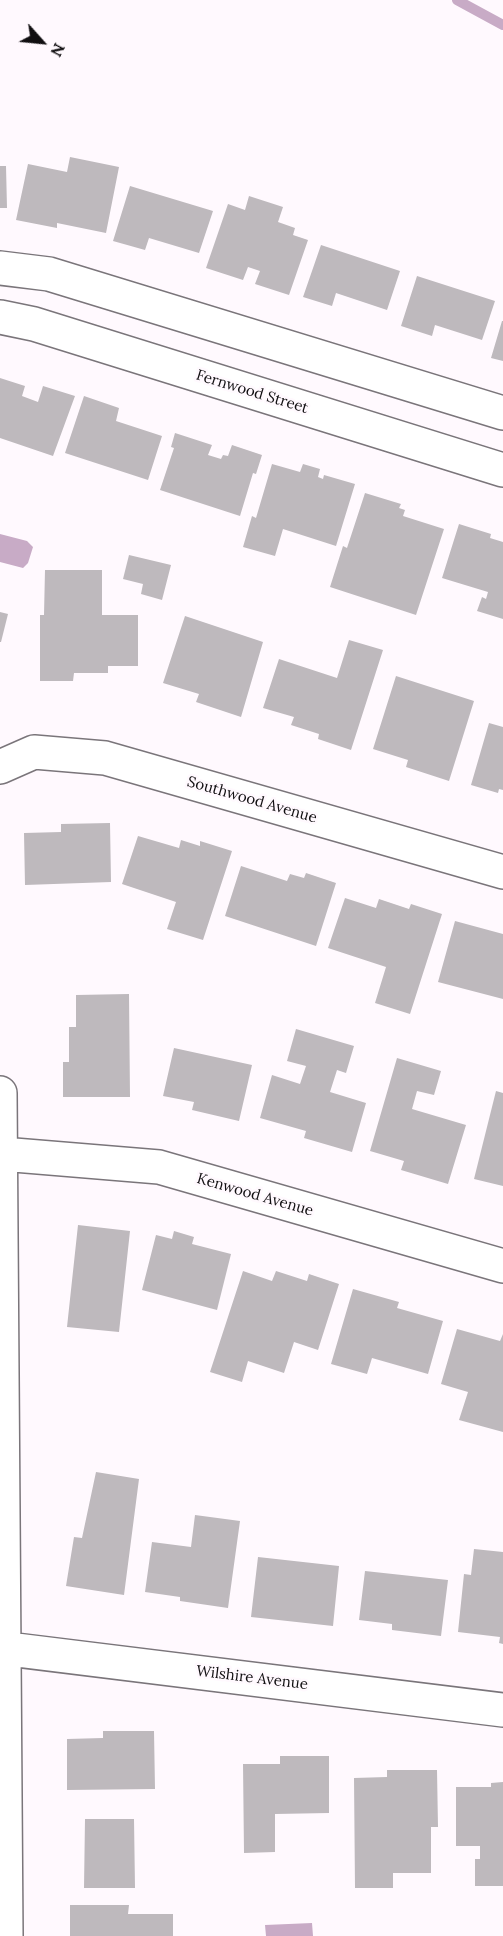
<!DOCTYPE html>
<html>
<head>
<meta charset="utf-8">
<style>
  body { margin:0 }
  #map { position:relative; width:503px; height:1936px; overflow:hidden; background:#fff9fe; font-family:Lora,serif }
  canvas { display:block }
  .north { position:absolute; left:12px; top:12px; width:60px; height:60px; -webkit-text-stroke:4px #fff9fe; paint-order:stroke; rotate:117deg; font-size:16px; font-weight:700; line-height:24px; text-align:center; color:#110f11 }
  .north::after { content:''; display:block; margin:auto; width:21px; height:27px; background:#110f11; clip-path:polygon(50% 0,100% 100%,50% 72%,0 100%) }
</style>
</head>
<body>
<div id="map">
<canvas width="503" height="1936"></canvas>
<div class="north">N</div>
</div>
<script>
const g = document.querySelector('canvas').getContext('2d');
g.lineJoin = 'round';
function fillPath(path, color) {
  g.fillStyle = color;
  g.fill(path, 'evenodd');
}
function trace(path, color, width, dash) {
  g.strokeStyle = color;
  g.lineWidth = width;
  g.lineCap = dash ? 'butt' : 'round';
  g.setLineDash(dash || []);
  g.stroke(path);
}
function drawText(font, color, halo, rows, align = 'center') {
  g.font = font + ' Lora,serif';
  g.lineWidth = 5;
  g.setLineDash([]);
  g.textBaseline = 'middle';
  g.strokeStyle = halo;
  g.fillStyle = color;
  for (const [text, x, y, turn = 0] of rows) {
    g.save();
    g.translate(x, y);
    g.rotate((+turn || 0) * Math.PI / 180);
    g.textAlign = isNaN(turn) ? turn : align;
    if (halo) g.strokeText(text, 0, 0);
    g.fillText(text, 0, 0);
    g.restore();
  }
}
fillPath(new Path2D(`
  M 0,534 L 27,541 L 33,547 L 28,563 L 23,568 L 0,562 Z
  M 312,1923 L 313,1936 L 266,1936 L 265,1925 Z`), '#c8abc6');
trace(new Path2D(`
  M 457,0 L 503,25`), '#c8abc6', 10);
fillPath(new Path2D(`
  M 70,157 L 119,167 L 106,233 L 57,223 L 57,228 L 16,220 L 28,164 L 67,172 Z
  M 0,166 L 6,166 L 7,208 L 0,208 Z
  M 130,186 L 213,211 L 199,253 L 149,238 L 145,250 L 113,241 Z
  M 249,196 L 283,207 L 278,222 L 295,228 L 293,235 L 308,240 L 289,295 L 255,284 L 260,271 L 248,267 L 243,280 L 206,268 L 228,204 L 245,210 Z
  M 321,245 L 400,271 L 387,310 L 336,293 L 332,306 L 303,297 Z
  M 417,276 L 495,301 L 482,340 L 435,325 L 432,336 L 401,326 Z
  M 502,321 L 503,321 L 503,361 L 491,358 Z
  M 0,378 L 25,386 L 22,396 L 38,402 L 43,386 L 75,396 L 53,456 L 0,438 Z
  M 84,396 L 119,408 L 116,421 L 162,436 L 148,480 L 65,453 Z
  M 175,433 L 212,445 L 208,455 L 221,459 L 223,455 L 228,456 L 232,445 L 262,455 L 256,474 L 253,473 L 240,516 L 160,490 L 174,448 L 171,447 Z
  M 272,464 L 300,472 L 303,464 L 320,469 L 318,477 L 323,479 L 324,475 L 355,484 L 336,546 L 283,529 L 275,556 L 243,547 L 252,516 L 256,518 Z
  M 365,493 L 401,504 L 399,508 L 405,510 L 403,516 L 444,529 L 416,615 L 330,587 L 343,546 L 347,548 Z
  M 459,524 L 491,534 L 490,538 L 503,542 L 503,619 L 477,611 L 482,597 L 486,599 L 488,592 L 442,578 Z
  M 129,555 L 171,565 L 162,600 L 141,594 L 143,584 L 123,579 Z
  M 45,570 L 102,570 L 102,615 L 138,615 L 138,666 L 108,666 L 108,673 L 74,673 L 73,681 L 40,681 L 40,615 L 44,615 Z
  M 0,612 L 8,614 L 1,642 L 0,642 Z
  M 185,616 L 263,642 L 241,717 L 196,702 L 199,694 L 163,683 Z
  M 349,640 L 383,650 L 351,750 L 318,739 L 319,734 L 291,725 L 294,717 L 263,708 L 279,659 L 337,678 Z
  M 396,676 L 474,701 L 449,781 L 406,767 L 408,760 L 373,749 Z
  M 489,723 L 503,727 L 503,790 L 499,789 L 498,793 L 471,785 Z
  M 110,823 L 111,882 L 25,885 L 24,833 L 61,832 L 61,824 Z
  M 138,836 L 179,848 L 181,840 L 200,846 L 200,841 L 232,851 L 203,940 L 167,929 L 176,902 L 122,884 Z
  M 241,866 L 287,881 L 290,874 L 304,878 L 306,873 L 336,883 L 316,946 L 225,916 Z
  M 345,898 L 376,908 L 379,899 L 409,909 L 411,904 L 442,914 L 410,1014 L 375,1003 L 386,967 L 328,948 Z
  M 455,921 L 503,934 L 503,999 L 438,982 Z
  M 129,994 L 130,1097 L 63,1097 L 63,1062 L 69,1062 L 69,1027 L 76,1027 L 76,995 Z
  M 296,1029 L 354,1046 L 346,1073 L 337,1070 L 330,1092 L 366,1103 L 352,1152 L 304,1138 L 306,1131 L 260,1118 L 272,1075 L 300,1084 L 306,1066 L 287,1061 Z
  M 174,1048 L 252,1065 L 239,1121 L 192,1110 L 194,1102 L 163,1096 Z
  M 397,1058 L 441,1071 L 434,1095 L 417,1091 L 412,1109 L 466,1125 L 448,1184 L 401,1170 L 404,1161 L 370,1151 Z
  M 496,1091 L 503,1093 L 503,1186 L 474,1179 Z
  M 78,1225 L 130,1231 L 119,1332 L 67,1327 Z
  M 174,1231 L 194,1237 L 192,1244 L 231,1254 L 217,1310 L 142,1290 L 156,1235 L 172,1239 Z
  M 243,1271 L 272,1281 L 276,1271 L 307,1281 L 309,1274 L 339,1284 L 318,1350 L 294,1342 L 284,1373 L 248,1361 L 242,1382 L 210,1372 Z
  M 353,1289 L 399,1302 L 397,1308 L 443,1321 L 428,1374 L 372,1358 L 367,1374 L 331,1364 Z
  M 457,1329 L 500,1341 L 503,1334 L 503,1432 L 459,1420 L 468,1392 L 441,1384 Z
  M 96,1472 L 139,1479 L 124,1595 L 66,1586 L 74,1537 L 82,1538 Z
  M 195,1515 L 240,1521 L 228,1608 L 180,1601 L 180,1597 L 145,1592 L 152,1542 L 191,1547 Z
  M 474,1549 L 503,1552 L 503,1644 L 499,1643 L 500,1637 L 458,1632 L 464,1574 L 471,1575 Z
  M 258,1557 L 339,1566 L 333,1626 L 251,1617 Z
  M 365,1571 L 448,1580 L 441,1636 L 392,1630 L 392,1624 L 359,1620 Z
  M 103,1731 L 154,1731 L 155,1789 L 67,1790 L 67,1739 L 103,1738 Z
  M 280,1756 L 329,1756 L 329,1813 L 275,1814 L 275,1852 L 244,1853 L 243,1764 L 280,1764 Z
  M 387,1770 L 437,1770 L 438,1827 L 431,1827 L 431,1873 L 393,1873 L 393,1888 L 355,1888 L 354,1778 L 387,1777 Z
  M 503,1782 L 503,1886 L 475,1886 L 475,1859 L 480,1859 L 480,1846 L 456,1846 L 456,1787 L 491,1787 L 491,1783 Z
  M 85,1819 L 134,1819 L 135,1888 L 84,1888 Z
  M 70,1905 L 129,1905 L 128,1914 L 173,1914 L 173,1936 L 70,1936 Z`), '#beb9bd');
const minor = new Path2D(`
  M 0,268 L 49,274 L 503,413
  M 0,317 L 34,324 L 503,470
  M 0,767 L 34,752 L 105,758 L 503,872
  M 0,1093 L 6,1936
  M 2,1154 L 159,1167 L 503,1266
  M 0,1648 L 503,1710`);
trace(minor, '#7a757a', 36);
trace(minor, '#fff', 33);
drawText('15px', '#110f11', '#fff9fe', [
  ["Fernwood Street",252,392,17],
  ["Southwood Avenue",252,800,16],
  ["Kenwood Avenue",255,1195,16],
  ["Wilshire Avenue",252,1678,7]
]);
</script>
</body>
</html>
